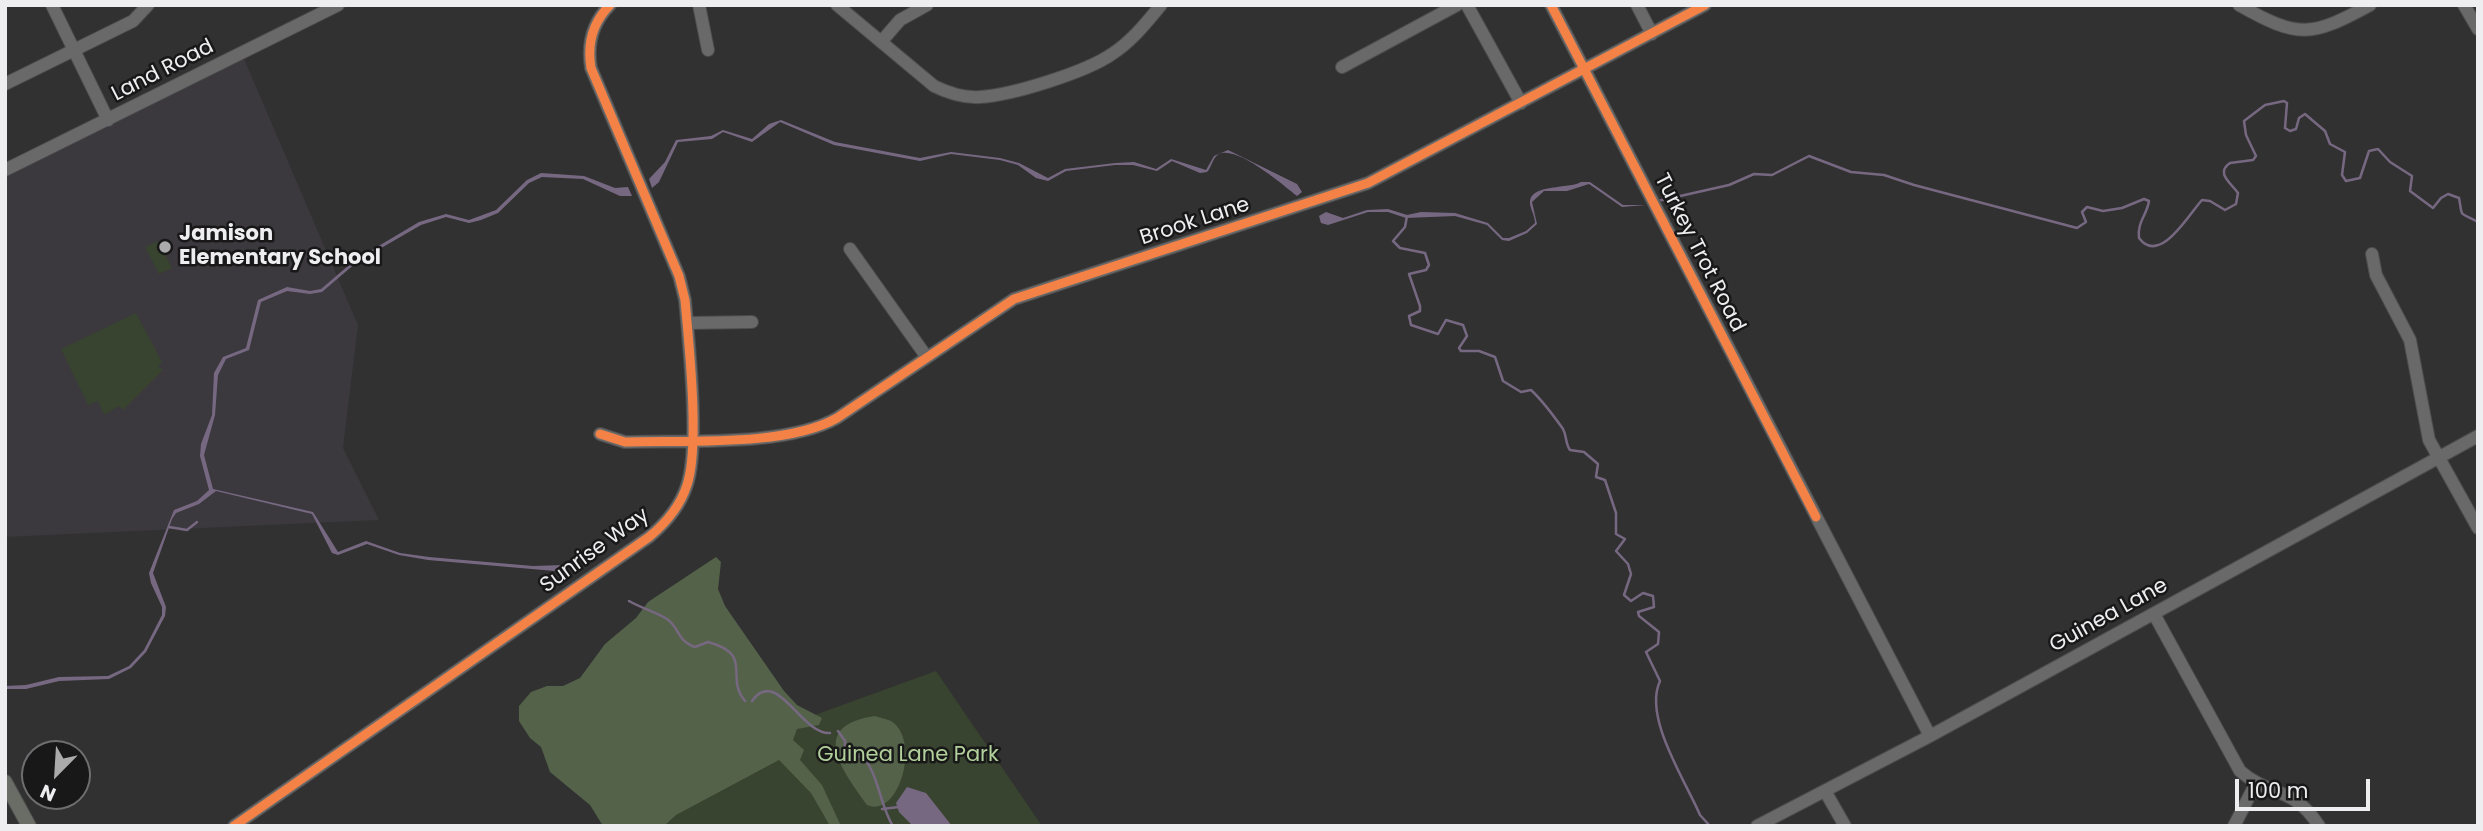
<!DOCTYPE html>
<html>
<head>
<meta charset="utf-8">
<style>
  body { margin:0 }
  #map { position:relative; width:2483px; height:831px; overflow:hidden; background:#313131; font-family:Poppins,sans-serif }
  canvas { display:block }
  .frame { position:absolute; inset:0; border:7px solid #eeedef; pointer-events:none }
  .north { position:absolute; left:21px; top:740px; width:70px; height:70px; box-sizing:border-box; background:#191819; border:2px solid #6e6d6f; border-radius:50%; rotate:204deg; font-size:19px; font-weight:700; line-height:28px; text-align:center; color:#eeedef }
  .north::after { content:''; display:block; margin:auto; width:24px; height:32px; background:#acabac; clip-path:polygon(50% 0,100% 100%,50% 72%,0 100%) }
  .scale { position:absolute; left:2235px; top:779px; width:135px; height:32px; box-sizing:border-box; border:4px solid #eeedef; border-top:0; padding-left:9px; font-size:21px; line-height:24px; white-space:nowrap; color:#eeedef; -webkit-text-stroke:5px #191819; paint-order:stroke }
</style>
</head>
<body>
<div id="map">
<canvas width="2483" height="831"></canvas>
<div class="frame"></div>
<div class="north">N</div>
<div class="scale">100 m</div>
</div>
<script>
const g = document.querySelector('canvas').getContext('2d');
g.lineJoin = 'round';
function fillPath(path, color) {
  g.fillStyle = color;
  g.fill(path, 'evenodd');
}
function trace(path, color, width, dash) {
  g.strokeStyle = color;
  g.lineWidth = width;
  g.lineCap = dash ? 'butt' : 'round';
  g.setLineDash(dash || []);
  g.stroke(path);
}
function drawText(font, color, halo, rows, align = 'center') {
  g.font = font + ' Poppins,sans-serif';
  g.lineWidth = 5;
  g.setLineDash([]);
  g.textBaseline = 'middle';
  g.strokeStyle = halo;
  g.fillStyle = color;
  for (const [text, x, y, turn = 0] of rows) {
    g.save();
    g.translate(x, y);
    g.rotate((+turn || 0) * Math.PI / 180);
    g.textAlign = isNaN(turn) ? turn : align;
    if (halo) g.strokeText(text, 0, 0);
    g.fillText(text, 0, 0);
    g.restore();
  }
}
fillPath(new Path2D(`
  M 242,54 L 358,325 L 343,448 L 379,520 L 5,537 L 5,169 Z`), '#3b383e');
fillPath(new Path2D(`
  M 158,241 L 172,268 L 159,274 L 145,247 Z
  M 136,313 L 162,362 L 158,366 L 163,370 L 123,410 L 119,406 L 104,415 L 98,401 L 88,405 L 61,349 Z
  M 936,671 L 1042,826 L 656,826 L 779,728 Z`), '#38442f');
fillPath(new Path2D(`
  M 716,557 L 721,562 L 718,589 L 725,606 L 784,691 L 797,705 L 822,718 L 819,725 L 797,729 L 793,740 L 804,750 L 800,760 L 822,785 L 841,826 L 830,826 L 811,793 L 779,760 L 676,815 L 664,826 L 603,826 L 590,805 L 550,772 L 541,747 L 530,738 L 519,721 L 519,706 L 531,692 L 547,686 L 563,686 L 580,678 L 605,644 L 636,618 L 648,602 Z
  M 875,716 C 880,718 887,719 891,721 C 921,739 900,819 867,805 C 843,771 807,726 875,716 Z`), '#54624a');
fillPath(new Path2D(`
  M 781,120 L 835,142 L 920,158 L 951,152 L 1000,158 L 1019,163 L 1048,178 L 1065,169 L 1115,163 L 1134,162 L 1156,169 L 1171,159 L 1206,170 L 1214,156 L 1228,150 L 1297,184 L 1302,192 L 1297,196 C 1283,185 1237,145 1219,154 C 1212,158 1212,167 1207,172 L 1200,173 L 1172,161 L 1157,171 L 1133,165 L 1115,165 L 1066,171 L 1048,181 L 1036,178 L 1018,165 L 1000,160 L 951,154 L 920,161 L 834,145 L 780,122 L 752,142 L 723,132 L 712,139 L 678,142 L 659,182 L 652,188 L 649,179 L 665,162 L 676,140 L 711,136 L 723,130 L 752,139 L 769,124 Z
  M 541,173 L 584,176 L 615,188 L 628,187 L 632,196 L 620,196 L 583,179 L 542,177 L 529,183 L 498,213 L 481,220 L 469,223 L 446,217 L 421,225 L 357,262 L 322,292 L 310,294 L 287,291 L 261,302 L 249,350 L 226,359 L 218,375 L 215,415 L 204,455 L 213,489 L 313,512 L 338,552 L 366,541 L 400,553 L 429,557 L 533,566 L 564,565 L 566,572 L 428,560 L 399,555 L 367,544 L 338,555 L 332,553 L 312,514 L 216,491 L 199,504 L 176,513 L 172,519 L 153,573 L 166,607 L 165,616 L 146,652 L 131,668 L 109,679 L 59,681 L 26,689 L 5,689 L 5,686 L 26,685 L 59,677 L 108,676 L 129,666 L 144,650 L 162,615 L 162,607 L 151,583 L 149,573 L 174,510 L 197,501 L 209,490 L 200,456 L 201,444 L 212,415 L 214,373 L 223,357 L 246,348 L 258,300 L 287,287 L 310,291 L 321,289 L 355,260 L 419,222 L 446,214 L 469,220 L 480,216 L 496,210 L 527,180 Z
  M 1581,182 L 1590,182 L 1623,205 L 1646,205 L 1622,207 L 1589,184 L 1567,191 L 1544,191 L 1532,202 L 1537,224 L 1527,233 L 1509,241 L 1502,240 L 1487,225 L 1455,216 L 1406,218 L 1388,212 L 1368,212 L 1328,225 L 1321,223 L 1319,216 L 1326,212 L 1343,218 L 1367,210 L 1388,209 L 1407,215 L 1421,212 L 1455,213 L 1488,223 L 1503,238 L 1509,238 L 1526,231 L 1535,223 C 1535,215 1529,207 1530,201 C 1532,184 1569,189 1581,182 Z
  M 907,787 L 926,793 L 952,826 L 913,826 L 899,812 L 896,803 Z`), '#776882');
trace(new Path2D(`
  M 1658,201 L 1729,185 L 1754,174 L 1772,175 L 1809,156 L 1851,172 L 1884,175 L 1914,185 L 2077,228 L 2086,222 L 2082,212 L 2087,207 L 2103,211 L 2122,208 L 2144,199 L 2149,201 C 2147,215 2137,222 2139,238 C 2160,266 2189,214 2202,200 L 2210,201 L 2225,210 L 2236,204 L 2238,193 C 2231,183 2215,173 2230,163 L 2253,160 L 2256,156 L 2246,135 L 2244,121 L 2265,105 L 2284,101 L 2287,103 L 2285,128 L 2290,131 L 2296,129 L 2299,118 L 2305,114 L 2325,131 L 2330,144 L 2345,152 L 2342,175 L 2346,181 L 2360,178 L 2369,151 L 2378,149 L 2390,162 L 2412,176 L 2410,191 L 2433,208 L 2441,198 L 2448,194 L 2459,198 C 2463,219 2458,211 2478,222
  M 1407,216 L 1405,227 L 1393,241 L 1400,248 L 1425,253 L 1429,265 L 1426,270 L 1409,274 L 1420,306 L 1420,311 L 1409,316 L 1411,325 L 1438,334 L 1446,320 L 1463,325 L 1467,336 L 1459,348 L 1461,351 L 1479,351 L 1495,357 L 1503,381 L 1521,392 L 1531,390 C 1544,402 1553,415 1563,429 C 1567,436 1565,443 1570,450 L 1584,452 L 1598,464 L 1596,477 L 1605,480 L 1616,513 L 1616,534 L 1625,539 L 1616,551 L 1628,564 L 1631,574 L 1624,595 L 1631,601 L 1643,593 L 1653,596 L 1654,607 L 1638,612 L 1639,616 L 1659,632 L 1658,644 L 1646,652 L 1660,681 C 1643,717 1685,780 1700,815 L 1710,826
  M 169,527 L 187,530 L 197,522
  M 629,601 C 641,608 656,612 667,619 C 680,628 676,640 695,647 L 708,642 C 755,655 724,676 745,701
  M 752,701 C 777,666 801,735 830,733
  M 838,731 L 845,741 L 845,754 C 851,757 855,755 861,757 C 877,766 880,807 893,826
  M 882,809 L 899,807`), '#776882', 2.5);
const minor = new Path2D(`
  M 52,5 L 108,120
  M 699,5 L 708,50
  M 837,5 L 934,86 C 948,93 964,98 980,97 C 1013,95 1086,72 1112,54 C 1132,41 1146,23 1161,5
  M 1467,5 L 1521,103
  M 1551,5 L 1930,736
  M 1637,5 L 1652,34
  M 2239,5 C 2299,39 2311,37 2370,5
  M 2464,5 L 2478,29
  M 881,42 L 900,20 L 927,5
  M 1342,67 L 1457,5
  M 5,84 L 133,21 L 148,5
  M 5,170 L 338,5
  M 850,249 L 926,356
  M 2372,254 L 2376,275 L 2410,340 L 2429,440 L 2478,528
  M 687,323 L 752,322
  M 600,434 L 625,442 C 685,440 786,447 837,418 L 1014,299 L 1368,183 L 1705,5
  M 2154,614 L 2240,771 C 2270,797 2294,786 2319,826
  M 1825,791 L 1845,826
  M 234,826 L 649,537 C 666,523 680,507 687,485 C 700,446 689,345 685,300 L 679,276 L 591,68 C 587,44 592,23 610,5
  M 1757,826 L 1930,736 L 2478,436
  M 2234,826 L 2256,783`);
const major = new Path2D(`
  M 5,782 L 29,826`);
trace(minor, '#4c4c4d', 14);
trace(major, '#4c4c4d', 16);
trace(minor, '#696969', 12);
trace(major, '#696d66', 14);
trace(new Path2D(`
  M 1551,5 L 1816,517
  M 600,434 L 625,442 C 685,440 786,447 837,418 L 1014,299 L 1368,183 L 1705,5
  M 234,826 L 649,537 C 666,523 680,507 687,485 C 700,446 689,345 685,300 L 679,276 L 591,68 C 587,44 592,23 610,5`), '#f48246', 9);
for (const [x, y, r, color] of [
  [165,247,7,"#acabac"]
]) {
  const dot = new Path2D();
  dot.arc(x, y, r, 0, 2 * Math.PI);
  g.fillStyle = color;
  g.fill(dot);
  trace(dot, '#191819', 2.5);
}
drawText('21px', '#eeedef', '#191819', [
  ["Land Road",163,71,-27],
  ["Brook Lane",1195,222,-18],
  ["Turkey Trot Road",1699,253,63],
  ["Sunrise Way",595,551,-36],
  ["Guinea Lane",2109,616,-29]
]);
drawText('bold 21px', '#eeedef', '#191819', [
  ["Jamison",179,235],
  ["Elementary School",179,259]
], 'left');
drawText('21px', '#b1d09b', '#191819', [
  ["Guinea Lane Park",908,756]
]);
</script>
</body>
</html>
